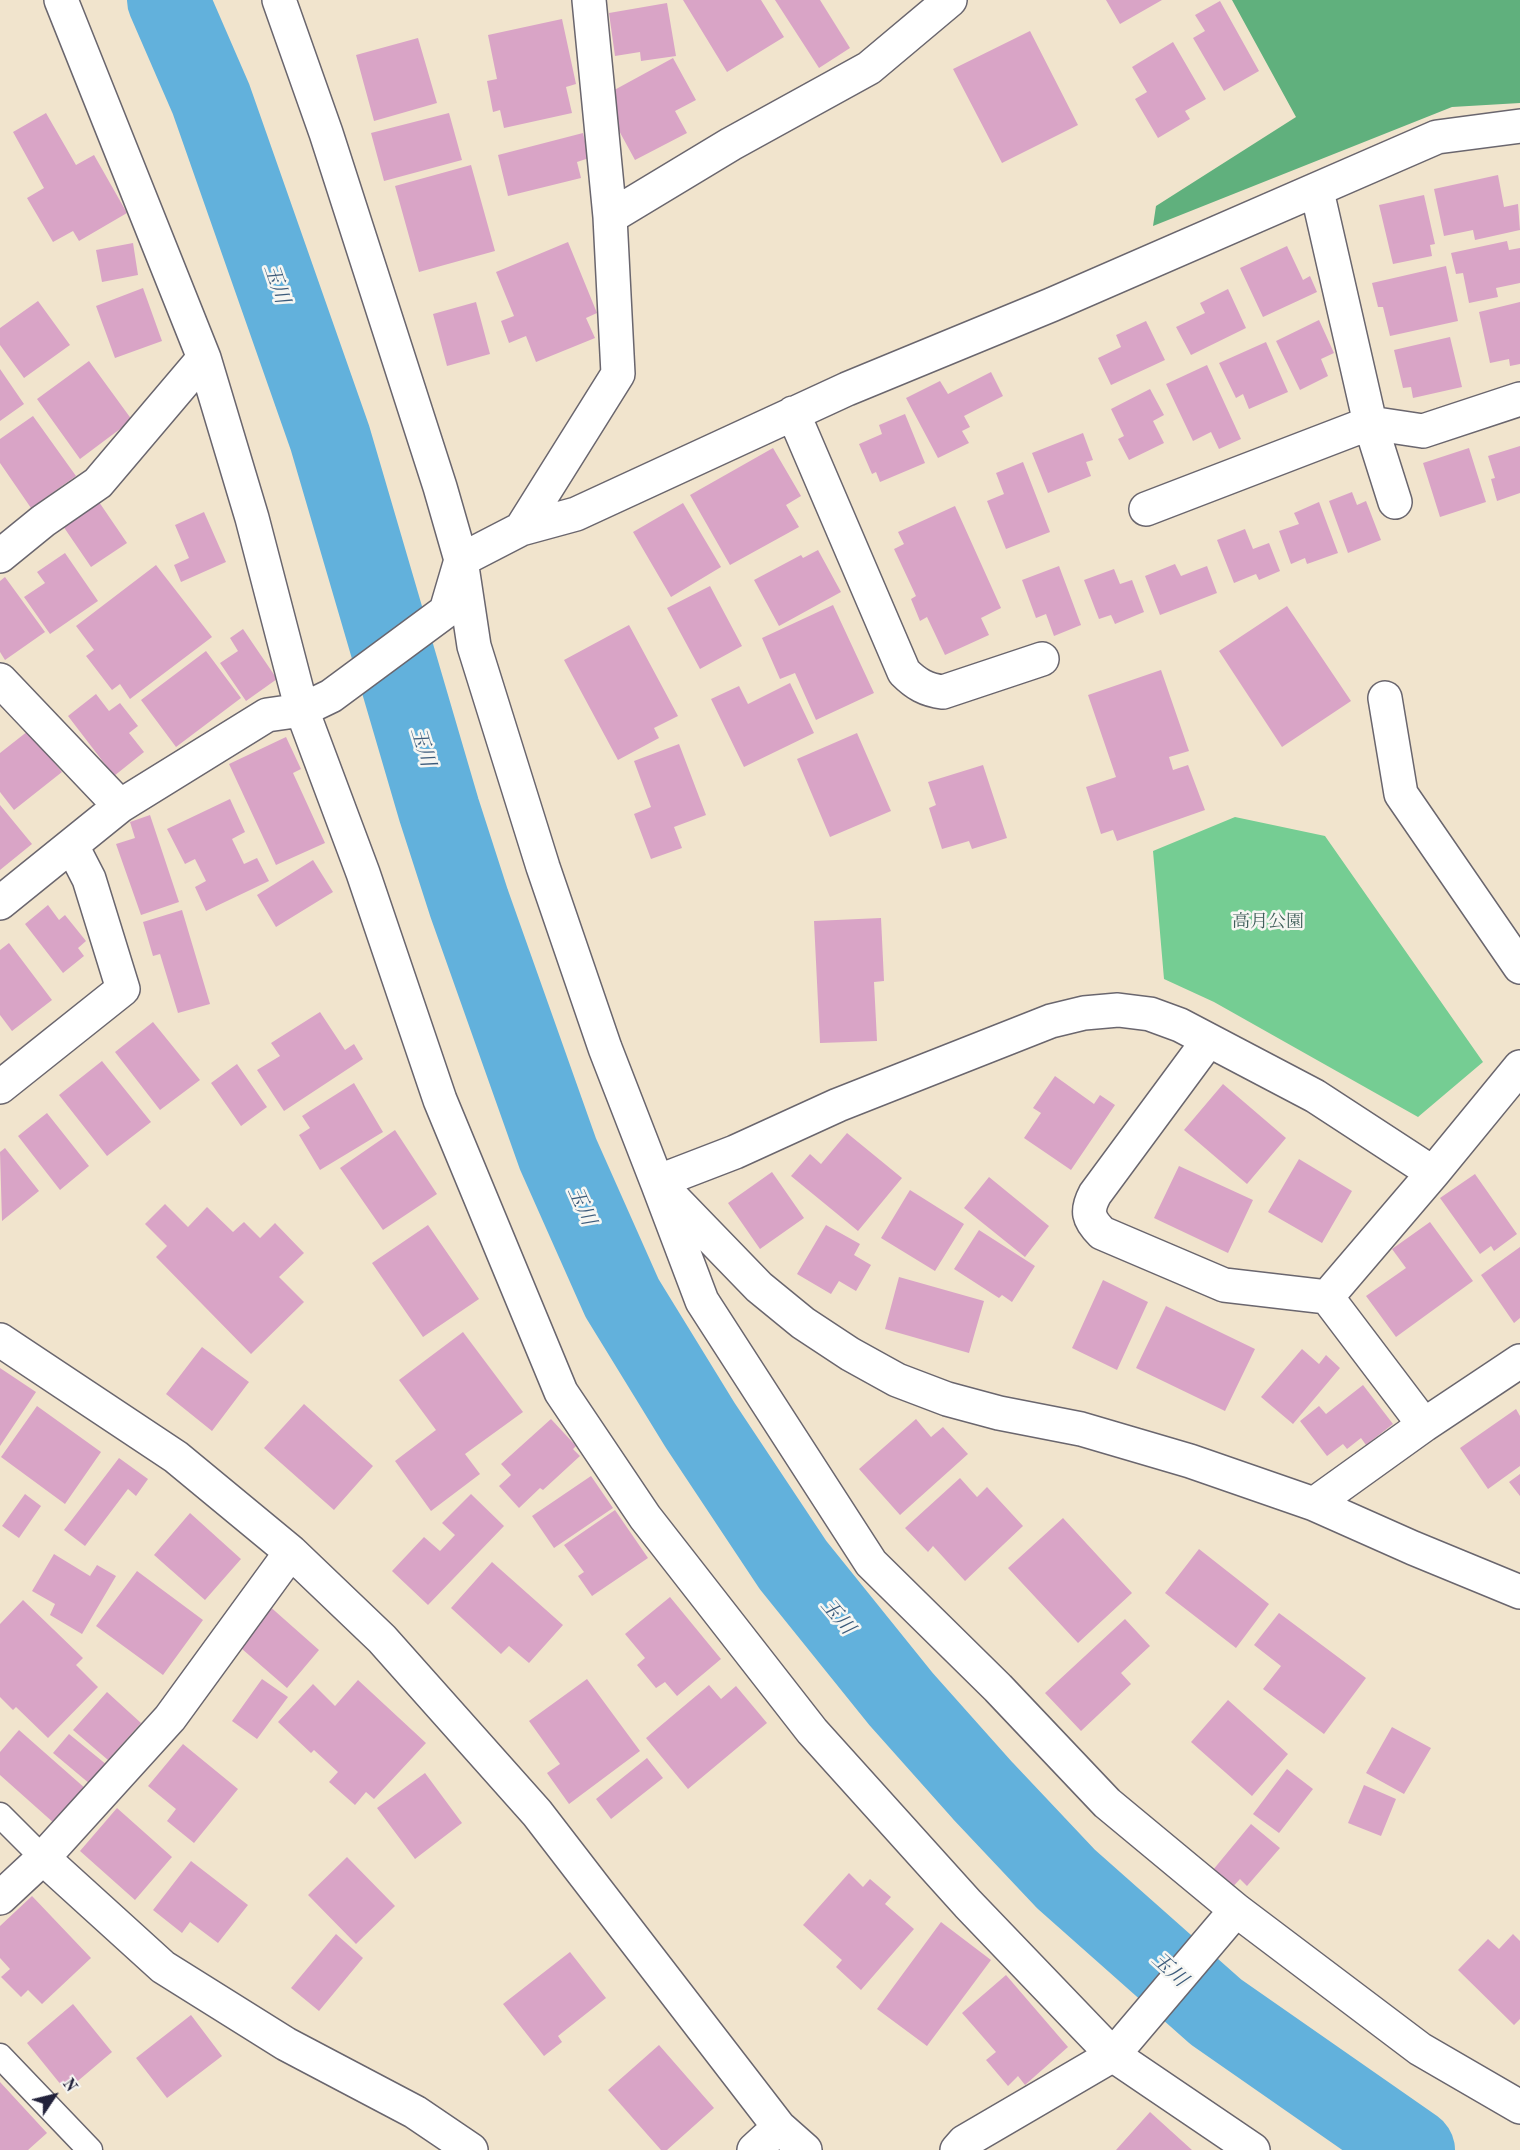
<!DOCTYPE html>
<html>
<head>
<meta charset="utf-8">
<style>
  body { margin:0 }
  #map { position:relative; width:1520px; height:2150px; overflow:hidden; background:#f1e4cd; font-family:"Old Standard TT",serif }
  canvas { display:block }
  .north { position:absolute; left:24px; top:2066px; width:60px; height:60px; -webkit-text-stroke:4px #f6f6f2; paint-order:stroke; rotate:55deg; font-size:16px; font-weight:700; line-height:24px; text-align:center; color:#22223b }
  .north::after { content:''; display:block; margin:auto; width:21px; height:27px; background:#22223b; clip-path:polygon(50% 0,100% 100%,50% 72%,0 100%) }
</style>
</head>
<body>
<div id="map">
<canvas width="1520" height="2150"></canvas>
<div class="north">N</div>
</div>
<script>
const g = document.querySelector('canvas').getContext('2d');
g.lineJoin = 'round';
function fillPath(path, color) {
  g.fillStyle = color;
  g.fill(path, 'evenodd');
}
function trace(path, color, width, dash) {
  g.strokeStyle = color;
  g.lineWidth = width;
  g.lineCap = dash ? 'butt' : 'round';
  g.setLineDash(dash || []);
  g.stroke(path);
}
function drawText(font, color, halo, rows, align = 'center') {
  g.font = font + ' "Old Standard TT","Noto Serif JP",serif';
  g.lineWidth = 5;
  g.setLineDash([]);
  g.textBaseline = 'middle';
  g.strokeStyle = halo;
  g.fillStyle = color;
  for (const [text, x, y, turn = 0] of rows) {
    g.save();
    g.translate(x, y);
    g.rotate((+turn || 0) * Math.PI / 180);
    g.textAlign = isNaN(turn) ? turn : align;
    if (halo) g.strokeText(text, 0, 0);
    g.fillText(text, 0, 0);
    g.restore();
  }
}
fillPath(new Path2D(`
  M 1235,817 L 1325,836 L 1483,1062 L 1418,1117 L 1214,1002 L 1164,979 L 1153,851 Z`), '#75cd93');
fillPath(new Path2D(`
  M 1232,0 L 1520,0 L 1520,103 L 1452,107 L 1153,226 L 1156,206 L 1296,117 Z`), '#60b07d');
trace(new Path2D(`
  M 168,0 L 211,99 L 330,438 L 439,810 L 469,903 L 558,1154 L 622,1298 L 700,1425 L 793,1565 L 901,1699 L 983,1791 L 1066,1879 L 1216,2012 L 1414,2150`), '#62b1dc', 82);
fillPath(new Path2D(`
  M 683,0 L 761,0 L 784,37 L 727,72 Z
  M 775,0 L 820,0 L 850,48 L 819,68 Z
  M 1106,0 L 1162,0 L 1120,24 Z
  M 1220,1 L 1259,71 L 1224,91 L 1193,38 L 1205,31 L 1195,15 Z
  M 667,3 L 676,56 L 641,61 L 640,52 L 615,56 L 609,13 Z
  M 562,19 L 576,84 L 566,87 L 572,113 L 504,128 L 500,110 L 493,112 L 487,81 L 497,79 L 488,35 Z
  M 1030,31 L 1078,125 L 1002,163 L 953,69 Z
  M 418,38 L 437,103 L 374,121 L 356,55 Z
  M 1173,42 L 1206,99 L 1185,111 L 1190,119 L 1158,138 L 1135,99 L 1147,92 L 1132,67 Z
  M 673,58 L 696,100 L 675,111 L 687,133 L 635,160 L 611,116 L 617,113 L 607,94 Z
  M 46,113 L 76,165 L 94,155 L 127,213 L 79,241 L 73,231 L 53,242 L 27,198 L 44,188 L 13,132 Z
  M 449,113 L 462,160 L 384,181 L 371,133 Z
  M 583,133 L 589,158 L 577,162 L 581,178 L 508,196 L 498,155 Z
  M 471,165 L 495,251 L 419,272 L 395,186 Z
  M 1498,175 L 1504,207 L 1518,204 L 1520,230 L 1475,240 L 1473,230 L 1444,236 L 1434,189 Z
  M 1424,195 L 1435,244 L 1430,245 L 1432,256 L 1393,264 L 1379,205 Z
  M 1507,241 L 1509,250 L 1520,248 L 1520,283 L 1496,288 L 1498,297 L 1469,303 L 1463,273 L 1456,274 L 1451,253 Z
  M 568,242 L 597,313 L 586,318 L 595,338 L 536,362 L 526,336 L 509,343 L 501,321 L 514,316 L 496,272 Z
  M 133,243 L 138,275 L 102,282 L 96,250 Z
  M 1287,246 L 1303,280 L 1310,276 L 1317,292 L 1263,317 L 1240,268 Z
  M 1446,266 L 1458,321 L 1390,336 L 1383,307 L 1378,307 L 1372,283 Z
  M 143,288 L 162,341 L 115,358 L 96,306 Z
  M 1228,289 L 1246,328 L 1191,355 L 1176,327 L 1205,313 L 1200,303 Z
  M 38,301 L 70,345 L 24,378 L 0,345 L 0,328 Z
  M 476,302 L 490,354 L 447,366 L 433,314 Z
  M 1520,302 L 1520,364 L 1510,366 L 1509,359 L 1490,363 L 1479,312 Z
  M 1319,320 L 1334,353 L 1321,359 L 1328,376 L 1300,390 L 1276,341 Z
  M 1146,321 L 1165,360 L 1111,385 L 1098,358 L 1121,347 L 1116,335 Z
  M 1450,337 L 1462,387 L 1413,398 L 1411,387 L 1403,388 L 1394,350 Z
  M 1266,342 L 1288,392 L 1249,409 L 1243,394 L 1236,398 L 1219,363 Z
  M 89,361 L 132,420 L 80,459 L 37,399 Z
  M 1207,365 L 1241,439 L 1219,449 L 1211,432 L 1193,441 L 1166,384 Z
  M 0,369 L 24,404 L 0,421 Z
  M 991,372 L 1003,396 L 964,416 L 970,427 L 962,431 L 969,443 L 938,458 L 906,398 L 940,381 L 948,394 Z
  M 1150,389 L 1164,415 L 1153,421 L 1164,443 L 1129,460 L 1118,439 L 1124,436 L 1111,409 Z
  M 905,414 L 925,463 L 880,482 L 876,472 L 872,474 L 859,444 L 882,434 L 879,425 Z
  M 33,416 L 76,476 L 31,508 L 0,463 L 0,439 Z
  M 1083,433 L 1093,460 L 1086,462 L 1091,476 L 1048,493 L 1032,453 Z
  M 1520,446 L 1520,493 L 1497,501 L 1491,479 L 1495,478 L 1488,456 Z
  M 773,448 L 801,496 L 786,505 L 799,527 L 730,565 L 690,495 Z
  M 1469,448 L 1486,502 L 1440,517 L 1423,463 Z
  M 1023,462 L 1050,532 L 1006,549 L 987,501 L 1004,494 L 996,473 Z
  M 1352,492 L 1357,505 L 1366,501 L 1381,540 L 1348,553 L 1329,501 Z
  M 99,502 L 127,543 L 91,567 L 63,526 Z
  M 1319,502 L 1338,553 L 1307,564 L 1305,558 L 1291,564 L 1279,531 L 1299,524 L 1294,513 Z
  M 683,503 L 721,567 L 671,597 L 633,532 Z
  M 955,506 L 1001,608 L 981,618 L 989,635 L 945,655 L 927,617 L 920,621 L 911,599 L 916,596 L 894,549 L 904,544 L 898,532 Z
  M 204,512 L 226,562 L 181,582 L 174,565 L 189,558 L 175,525 Z
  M 1245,529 L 1253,549 L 1269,543 L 1280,571 L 1259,580 L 1256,574 L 1234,583 L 1217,540 Z
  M 818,550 L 841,592 L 779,626 L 754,580 L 801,555 L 803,558 Z
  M 65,553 L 98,601 L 50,634 L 24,597 L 45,583 L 37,572 Z
  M 1175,564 L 1181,576 L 1207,566 L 1217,593 L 1160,615 L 1145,576 Z
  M 156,565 L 212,637 L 130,699 L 120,684 L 112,690 L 86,656 L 94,650 L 76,626 Z
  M 1059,566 L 1081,625 L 1054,636 L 1046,614 L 1036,618 L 1022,580 Z
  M 1114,569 L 1120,584 L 1132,580 L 1144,612 L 1115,624 L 1111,615 L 1099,619 L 1084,580 Z
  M 5,577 L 45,632 L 5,660 L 0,652 L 0,581 Z
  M 710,586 L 742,646 L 700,669 L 667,608 Z
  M 833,605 L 874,693 L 816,720 L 795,673 L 780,679 L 762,638 Z
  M 1287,606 L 1351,701 L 1282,747 L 1219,651 Z
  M 629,625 L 678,716 L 654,728 L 659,738 L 618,760 L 564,660 Z
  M 243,629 L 277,679 L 246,701 L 220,663 L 238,651 L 230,638 Z
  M 206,651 L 241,698 L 176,747 L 141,700 Z
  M 1161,670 L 1189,751 L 1169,757 L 1173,770 L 1188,765 L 1205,810 L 1117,841 L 1113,830 L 1101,834 L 1086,787 L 1116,777 L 1088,695 Z
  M 790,683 L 814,733 L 744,767 L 711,699 L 739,686 L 748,704 Z
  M 96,694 L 109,711 L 120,703 L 138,726 L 129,733 L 144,752 L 114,776 L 68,716 Z
  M 28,731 L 62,772 L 14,810 L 0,792 L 0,753 Z
  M 857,733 L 891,811 L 830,837 L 797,759 Z
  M 286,737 L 301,769 L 293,773 L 325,843 L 276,865 L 229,764 Z
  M 679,744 L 706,815 L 674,827 L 682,848 L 651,859 L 634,814 L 651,807 L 634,761 Z
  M 983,765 L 1007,838 L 972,849 L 969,841 L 942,849 L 929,808 L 936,805 L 928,782 Z
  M 230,799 L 245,832 L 232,839 L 244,864 L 257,858 L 269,881 L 206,911 L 195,887 L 206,881 L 195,859 L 185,864 L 167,829 Z
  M 0,805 L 32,844 L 0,870 Z
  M 150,815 L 179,902 L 141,915 L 116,844 L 135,838 L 130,822 Z
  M 313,860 L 333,892 L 276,927 L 257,895 Z
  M 48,905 L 59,920 L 65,915 L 86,941 L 78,948 L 84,956 L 63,973 L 25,924 Z
  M 182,910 L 210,1004 L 178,1013 L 160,954 L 153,956 L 143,922 Z
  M 881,918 L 884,981 L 874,982 L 877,1041 L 820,1043 L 814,921 Z
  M 9,943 L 52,1000 L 12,1031 L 0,1015 L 0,950 Z
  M 320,1012 L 345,1050 L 354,1044 L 363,1059 L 284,1111 L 257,1070 L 280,1056 L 271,1043 Z
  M 153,1022 L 200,1080 L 160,1110 L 115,1052 Z
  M 102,1061 L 151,1122 L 107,1156 L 59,1095 Z
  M 237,1064 L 267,1107 L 241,1126 L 211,1083 Z
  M 1055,1076 L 1094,1104 L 1100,1095 L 1115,1105 L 1071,1170 L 1024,1138 L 1041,1113 L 1033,1108 Z
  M 354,1083 L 383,1132 L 320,1170 L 299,1135 L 310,1128 L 302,1116 Z
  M 1223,1084 L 1286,1138 L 1247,1184 L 1184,1130 Z
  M 47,1113 L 89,1166 L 60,1190 L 18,1136 Z
  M 395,1130 L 437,1194 L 383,1230 L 340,1168 Z
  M 847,1133 L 902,1178 L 858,1231 L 791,1176 L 810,1154 L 821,1164 Z
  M 5,1148 L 39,1191 L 2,1221 L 0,1152 Z
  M 1299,1159 L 1352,1191 L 1322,1243 L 1268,1212 Z
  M 1179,1166 L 1253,1200 L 1228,1253 L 1154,1218 Z
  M 772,1172 L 804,1218 L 760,1249 L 728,1203 Z
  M 1475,1174 L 1517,1234 L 1494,1251 L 1491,1246 L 1480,1254 L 1440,1198 Z
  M 989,1177 L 1049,1226 L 1025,1257 L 964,1208 Z
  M 910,1190 L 964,1224 L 935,1271 L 881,1238 Z
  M 165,1204 L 188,1227 L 207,1207 L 233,1232 L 244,1222 L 260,1238 L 275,1223 L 304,1253 L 279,1277 L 304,1302 L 251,1354 L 156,1257 L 167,1246 L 145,1224 Z
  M 1430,1222 L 1473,1281 L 1396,1337 L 1366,1296 L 1406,1268 L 1392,1249 Z
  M 428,1225 L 479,1299 L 423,1337 L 372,1263 Z
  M 826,1225 L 860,1244 L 854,1255 L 871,1265 L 856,1291 L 839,1281 L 831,1294 L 797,1274 Z
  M 979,1230 L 1035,1266 L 1012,1302 L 1002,1295 L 999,1298 L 954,1269 Z
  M 1520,1247 L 1520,1318 L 1514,1323 L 1481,1275 Z
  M 899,1277 L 984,1301 L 969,1353 L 885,1329 Z
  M 1103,1280 L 1148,1302 L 1117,1370 L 1072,1348 Z
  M 1166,1306 L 1255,1349 L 1225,1411 L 1136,1368 Z
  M 463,1332 L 523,1412 L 465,1454 L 480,1474 L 431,1511 L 395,1461 L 436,1430 L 399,1380 Z
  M 202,1347 L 249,1382 L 212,1431 L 166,1394 Z
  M 1302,1349 L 1319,1364 L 1326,1355 L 1340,1368 L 1293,1424 L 1261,1397 Z
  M 0,1368 L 36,1392 L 0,1446 Z
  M 1363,1385 L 1393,1424 L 1366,1445 L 1361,1438 L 1347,1449 L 1343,1444 L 1327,1456 L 1300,1421 L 1319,1406 L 1326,1414 Z
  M 304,1404 L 373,1466 L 334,1510 L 264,1448 Z
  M 37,1406 L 101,1452 L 65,1504 L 1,1457 Z
  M 1516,1409 L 1520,1416 L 1520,1466 L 1488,1489 L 1460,1448 Z
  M 551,1419 L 576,1446 L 573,1449 L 580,1456 L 543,1490 L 540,1488 L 519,1508 L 499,1486 L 511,1475 L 501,1464 Z
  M 916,1419 L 931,1437 L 943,1427 L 968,1454 L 900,1515 L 859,1469 Z
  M 119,1458 L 148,1479 L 136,1496 L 128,1489 L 85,1546 L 64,1530 Z
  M 1520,1474 L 1520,1496 L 1509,1482 Z
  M 591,1476 L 613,1508 L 554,1548 L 532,1516 Z
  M 960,1478 L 977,1497 L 987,1487 L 1023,1526 L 965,1581 L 933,1546 L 928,1552 L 905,1528 Z
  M 25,1494 L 41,1506 L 19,1538 L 2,1526 Z
  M 471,1494 L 504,1526 L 428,1605 L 392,1571 L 424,1537 L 440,1551 L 455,1535 L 442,1523 Z
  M 615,1510 L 648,1558 L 592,1596 L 578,1576 L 584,1572 L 564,1545 Z
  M 190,1513 L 241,1559 L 205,1600 L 154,1555 Z
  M 1063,1518 L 1132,1593 L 1078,1643 L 1008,1568 Z
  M 1199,1549 L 1269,1604 L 1236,1648 L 1165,1593 Z
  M 54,1554 L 90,1576 L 97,1565 L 116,1576 L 82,1634 L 50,1615 L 55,1604 L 32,1591 Z
  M 492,1562 L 563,1625 L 529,1663 L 509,1646 L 501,1654 L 451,1608 Z
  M 137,1571 L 203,1620 L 163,1675 L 96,1626 Z
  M 670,1597 L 721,1659 L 677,1696 L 665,1682 L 656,1688 L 637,1665 L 645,1658 L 625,1634 Z
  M 23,1600 L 83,1658 L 76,1665 L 98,1687 L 48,1738 L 16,1707 L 13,1710 L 0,1697 L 0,1624 Z
  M 267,1604 L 319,1650 L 287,1688 L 234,1642 Z
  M 1279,1613 L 1366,1678 L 1324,1734 L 1263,1689 L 1281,1666 L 1254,1645 Z
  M 1125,1619 L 1150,1646 L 1121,1673 L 1131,1684 L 1081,1731 L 1045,1693 Z
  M 262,1679 L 288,1697 L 257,1739 L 232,1721 Z
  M 587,1679 L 640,1751 L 569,1804 L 547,1773 L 560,1764 L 529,1721 Z
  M 358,1680 L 426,1743 L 374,1799 L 366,1792 L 355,1805 L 329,1782 L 338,1772 L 314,1750 L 311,1753 L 278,1722 L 313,1684 L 335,1706 Z
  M 709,1685 L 721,1699 L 736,1686 L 767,1723 L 688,1789 L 646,1738 Z
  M 107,1692 L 141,1723 L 108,1760 L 73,1730 Z
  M 1228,1700 L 1288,1754 L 1252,1796 L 1191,1742 Z
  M 1392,1727 L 1431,1748 L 1404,1794 L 1366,1773 Z
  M 19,1730 L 86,1789 L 55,1824 L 0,1775 L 0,1752 Z
  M 69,1734 L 107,1765 L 90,1784 L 53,1753 Z
  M 183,1744 L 238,1789 L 194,1843 L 167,1821 L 176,1809 L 148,1786 Z
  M 647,1758 L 663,1778 L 611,1819 L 596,1799 Z
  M 1287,1769 L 1313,1789 L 1279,1833 L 1253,1814 Z
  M 425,1773 L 462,1823 L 415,1859 L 377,1808 Z
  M 1364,1785 L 1396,1799 L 1381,1836 L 1348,1823 Z
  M 117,1808 L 172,1857 L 135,1900 L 80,1851 Z
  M 1251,1824 L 1280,1848 L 1247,1886 L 1240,1879 L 1228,1892 L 1208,1876 Z
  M 347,1857 L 395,1906 L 356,1944 L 308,1895 Z
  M 191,1861 L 248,1905 L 218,1943 L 190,1922 L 182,1933 L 153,1910 Z
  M 849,1873 L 863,1887 L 870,1879 L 891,1897 L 885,1904 L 914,1929 L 861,1990 L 836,1967 L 842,1960 L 803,1925 Z
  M 32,1896 L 91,1958 L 42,2004 L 28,1990 L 21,1997 L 1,1977 L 10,1969 L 0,1958 L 0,1926 Z
  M 941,1922 L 991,1960 L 927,2046 L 877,2009 Z
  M 336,1934 L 363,1958 L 319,2011 L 291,1988 Z
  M 1513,1934 L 1520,1941 L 1520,2019 L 1514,2025 L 1458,1970 L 1488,1939 L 1499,1949 Z
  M 570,1952 L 606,1998 L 558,2036 L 562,2042 L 544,2056 L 503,2004 Z
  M 1006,1975 L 1068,2047 L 1025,2085 L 1018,2076 L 1008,2086 L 986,2060 L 996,2052 L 962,2013 Z
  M 73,2004 L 112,2052 L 66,2091 L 27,2043 Z
  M 191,2015 L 222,2056 L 167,2098 L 136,2058 Z
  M 659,2045 L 714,2108 L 667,2150 L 661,2150 L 608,2090 Z
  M 0,2082 L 47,2133 L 28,2150 L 0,2150 Z
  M 1150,2112 L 1192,2150 L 1116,2150 Z`), '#d9a4c6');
const lane = new Path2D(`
  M 0,1815 L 43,1858
  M 0,2056 L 90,2150`);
const street = new Path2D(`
  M 61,0 L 204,358
  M 279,0 L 326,133 L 440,487 L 461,560 L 474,646 L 543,867 L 605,1048 L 657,1182 L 735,1152 L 838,1105 L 1051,1021 L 1084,1013 L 1118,1010 L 1150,1014 L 1180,1025 L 1315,1096 L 1433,1173 L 1520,1067
  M 1317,191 L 1370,423 L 1395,502
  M 610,217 L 731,144 L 869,68 L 950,0
  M 793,413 L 904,672 C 916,684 926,690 943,692 L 1042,659
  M 1146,509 L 1370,423 L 1423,431 L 1520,399
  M 521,529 L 618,374 L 610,217 L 589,0
  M 0,556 L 43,521 L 98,483 L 204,358 L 252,518 L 302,710 L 363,873 L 440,1100 L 561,1392 L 645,1517 L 812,1731 L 968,1904 L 1113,2055 L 1253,2150
  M 0,680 L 120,806
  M 1385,698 L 1401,794 L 1520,967
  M 0,903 L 120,806 L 267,715 L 302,710 L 331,696 L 446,611 L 461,560 L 521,529 L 576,514 L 847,389 L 1051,305 L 1437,137 L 1520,126
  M 1208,1041 L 1095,1194 C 1086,1211 1088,1219 1102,1233 L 1224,1285 L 1327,1297 L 1433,1173
  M 0,1087 L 123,989 L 89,879 L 72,846
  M 657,1182 L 702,1301 L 871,1563 L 998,1688 L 1107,1803 L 1236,1910 L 1420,2049 L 1520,2107
  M 667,1192 L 759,1287 L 803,1323 L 850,1354 L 897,1380 L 947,1399 L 999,1413 L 1081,1429 L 1190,1461 L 1314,1504 L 1413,1548 L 1520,1592
  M 1327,1297 L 1424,1425
  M 0,1340 L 176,1457 L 291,1552 L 382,1639 L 537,1813 L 779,2127 L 805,2150
  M 1314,1504 L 1424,1425 L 1520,1361
  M 43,1858 L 163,1967 L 286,2044 L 415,2112 L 471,2150
  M 0,1898 L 43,1858 L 170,1718 L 291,1552
  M 754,2150 L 779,2127
  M 957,2150 L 964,2142 L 1113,2055 L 1236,1910`);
trace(lane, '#6a666e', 27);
trace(street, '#6a666e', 36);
trace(lane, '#fff', 24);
trace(street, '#fff', 33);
drawText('18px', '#3f5e5a', '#f6f6f2', [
  ["高月公園",1268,922]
]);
drawText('italic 20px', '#3c5b7b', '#f6f6f2', [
  ["玉川",276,284,71],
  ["玉川",422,747,73],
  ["玉川",581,1206,66],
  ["玉川",837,1617,50],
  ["玉川",1169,1970,42]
]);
</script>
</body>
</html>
